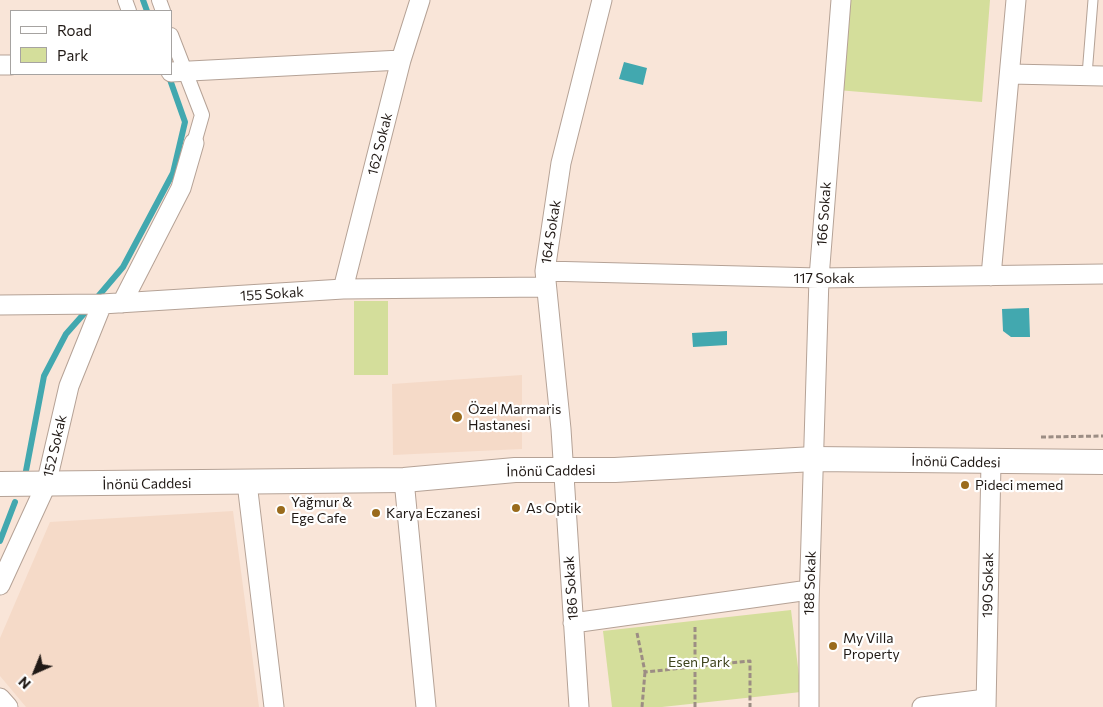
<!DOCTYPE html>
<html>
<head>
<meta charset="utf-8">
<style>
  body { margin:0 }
  #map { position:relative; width:1103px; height:707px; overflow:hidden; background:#f9e5d8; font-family:Commissioner,sans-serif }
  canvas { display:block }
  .legend { position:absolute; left:10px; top:10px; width:162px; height:65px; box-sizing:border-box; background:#fff; border:1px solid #a6a3a1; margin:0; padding:6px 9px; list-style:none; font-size:15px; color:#201915 }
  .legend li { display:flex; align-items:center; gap:10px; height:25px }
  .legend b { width:25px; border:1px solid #a6a3a1 }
  .north { position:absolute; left:10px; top:647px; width:50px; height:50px; -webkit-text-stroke:4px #fff; paint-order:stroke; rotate:224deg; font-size:14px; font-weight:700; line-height:20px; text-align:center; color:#201915 }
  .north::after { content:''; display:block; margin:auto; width:18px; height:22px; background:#201915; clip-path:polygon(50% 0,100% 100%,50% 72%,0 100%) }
</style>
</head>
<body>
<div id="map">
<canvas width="1103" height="707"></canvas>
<ul class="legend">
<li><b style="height:6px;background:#fff"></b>Road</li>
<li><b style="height:14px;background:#d4de9b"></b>Park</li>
</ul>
<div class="north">N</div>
</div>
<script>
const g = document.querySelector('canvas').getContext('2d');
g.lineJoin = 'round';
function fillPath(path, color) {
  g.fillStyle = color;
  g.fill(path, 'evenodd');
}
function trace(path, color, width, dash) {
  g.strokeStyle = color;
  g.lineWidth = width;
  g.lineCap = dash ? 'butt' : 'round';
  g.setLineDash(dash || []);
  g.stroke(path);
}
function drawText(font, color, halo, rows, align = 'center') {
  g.font = font + ' Commissioner,sans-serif';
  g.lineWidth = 4.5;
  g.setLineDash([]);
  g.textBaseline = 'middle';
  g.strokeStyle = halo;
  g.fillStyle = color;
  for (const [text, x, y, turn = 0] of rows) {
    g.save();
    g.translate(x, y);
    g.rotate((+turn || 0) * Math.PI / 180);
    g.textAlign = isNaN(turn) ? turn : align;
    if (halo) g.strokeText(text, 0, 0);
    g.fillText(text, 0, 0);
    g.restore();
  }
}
fillPath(new Path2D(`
  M 522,375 L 522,449 L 393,455 L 392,384 Z
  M 233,511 L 259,707 L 26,707 L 0,676 L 0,638 L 50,522 Z`), '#f5dac8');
fillPath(new Path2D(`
  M 832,0 L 990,0 L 982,102 L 825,89 Z
  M 354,301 L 388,301 L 388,375 L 354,375 Z
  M 791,610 L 801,692 L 662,707 L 612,707 L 603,631 Z`), '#d4de9b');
fillPath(new Path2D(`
  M 624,62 L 647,68 L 643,85 L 619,79 Z
  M 1029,308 L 1030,337 L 1011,337 L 1003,331 L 1002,309 Z
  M 727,331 L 727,345 L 693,347 L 692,333 Z`), '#42a8af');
trace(new Path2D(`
  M 143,0 L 147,11
  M 95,300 L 123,267 L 173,173 L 185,122 L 168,74
  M 25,476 L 44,376 L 66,334 L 89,308
  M 0,541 L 15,502`), '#42a8af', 6);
const service = new Path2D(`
  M 1087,75 L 1093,0`);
const pedestrian = new Path2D(`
  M 125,0 L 129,11
  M 159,0 L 163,11
  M 171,35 L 202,115 L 194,143`);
const minor = new Path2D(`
  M 0,65 L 11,65
  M 171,72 L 401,60
  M 1010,74 L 1103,76
  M 545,271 L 819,278 L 1103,274
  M 991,276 L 1016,0
  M 343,289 L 401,60 L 420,0
  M 122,303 L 181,188 L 194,143
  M 0,305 L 102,304 L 343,289 L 545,287
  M 404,480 L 426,707
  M 247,483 L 274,707
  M 0,585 L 46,485 L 69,386 L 102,304
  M 573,623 L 809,590
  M 0,698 L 8,707
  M 579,707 L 561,429 L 545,271 L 561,163 L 602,0
  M 809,707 L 809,605 L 819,278 L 841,0
  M 922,707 L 986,699
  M 986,707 L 991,463`);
const tertiary = new Path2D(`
  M 0,484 L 404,480 L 515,470 L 615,470 L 814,459 L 1103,462`);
trace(service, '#b5a296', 11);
trace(pedestrian, '#b5a296', 16);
trace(minor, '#b5a296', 21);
trace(tertiary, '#b5a296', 26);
trace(new Path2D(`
  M 1041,437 L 1103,436
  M 637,633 L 645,672 L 750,661 L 750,707
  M 642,707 L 645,672
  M 695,707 L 695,625`), '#9c8d84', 3, [5, 2.5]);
trace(service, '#fff', 9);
trace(pedestrian, '#fff', 14);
trace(minor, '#fff', 19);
trace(tertiary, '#fff', 24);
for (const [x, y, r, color] of [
  [457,417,6,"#9a6b1c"],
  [965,485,5,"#9a6b1c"],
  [516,508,5,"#9a6b1c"],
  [281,510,5,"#9a6b1c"],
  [376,513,5,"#9a6b1c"],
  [833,646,5,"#9a6b1c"]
]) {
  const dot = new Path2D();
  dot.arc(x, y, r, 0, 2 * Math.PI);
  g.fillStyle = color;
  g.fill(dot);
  trace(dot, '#fff', 2);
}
drawText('14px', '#201915', '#fff', [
  ["162 Sokak",380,144,-76],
  ["166 Sokak",824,214,-86],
  ["164 Sokak",551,232,-81],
  ["117 Sokak",824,278],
  ["155 Sokak",272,294,-4],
  ["152 Sokak",55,446,-77],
  ["İnönü Caddesi",956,462,1],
  ["İnönü Caddesi",551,471,-1],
  ["İnönü Caddesi",147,484,-1],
  ["188 Sokak",810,583,-88],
  ["190 Sokak",988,585,-89],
  ["186 Sokak",571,588,-94]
]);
drawText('14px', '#201915', '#fff', [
  ["Özel Marmaris",468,409],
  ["Hastanesi",468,425],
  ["Pideci memed",975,485],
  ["Yağmur &",291,502],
  ["Ege Cafe",291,518],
  ["As Optik",526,508],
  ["Karya Eczanesi",386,513],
  ["My Villa",843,638],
  ["Property",843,654]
], 'left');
drawText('14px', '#3e431d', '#fff', [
  ["Esen Park",699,662]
]);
</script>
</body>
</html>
